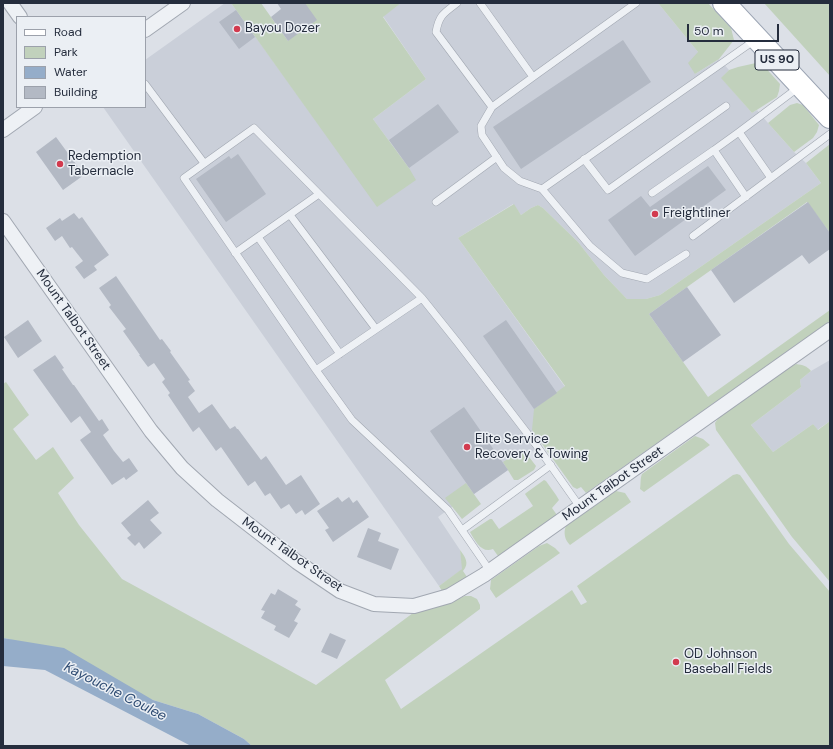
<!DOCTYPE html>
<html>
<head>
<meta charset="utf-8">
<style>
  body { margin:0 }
  #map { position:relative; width:833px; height:749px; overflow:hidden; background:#dce0e7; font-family:"DM Sans",sans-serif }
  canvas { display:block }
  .frame { position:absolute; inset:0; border:4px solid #252d3d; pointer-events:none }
  .legend { position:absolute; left:16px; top:16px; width:130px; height:92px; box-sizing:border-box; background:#ebeff4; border:1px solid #9ca1ab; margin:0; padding:5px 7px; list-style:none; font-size:12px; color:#252d3d }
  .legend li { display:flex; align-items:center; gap:8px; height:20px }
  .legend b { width:20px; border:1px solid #9ca1ab }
  .scale { position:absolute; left:687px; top:24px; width:92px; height:18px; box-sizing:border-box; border:2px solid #252d3d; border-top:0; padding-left:5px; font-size:12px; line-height:14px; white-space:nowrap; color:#252d3d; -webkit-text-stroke:3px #ebeff4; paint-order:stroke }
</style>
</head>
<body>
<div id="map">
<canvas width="833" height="749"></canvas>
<div class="frame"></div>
<ul class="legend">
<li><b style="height:5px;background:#fff"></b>Road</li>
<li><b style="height:11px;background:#c1d1bc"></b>Park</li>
<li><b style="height:11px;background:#95adc9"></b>Water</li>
<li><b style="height:11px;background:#b3b9c4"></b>Building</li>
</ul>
<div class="scale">50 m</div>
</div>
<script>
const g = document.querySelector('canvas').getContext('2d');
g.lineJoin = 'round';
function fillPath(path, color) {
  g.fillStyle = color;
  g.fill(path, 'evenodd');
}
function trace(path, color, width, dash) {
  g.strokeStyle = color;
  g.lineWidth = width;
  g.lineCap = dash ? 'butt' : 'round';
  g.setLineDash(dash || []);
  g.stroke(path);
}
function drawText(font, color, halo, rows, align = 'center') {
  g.font = font + ' "DM Sans",sans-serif';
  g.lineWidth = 3;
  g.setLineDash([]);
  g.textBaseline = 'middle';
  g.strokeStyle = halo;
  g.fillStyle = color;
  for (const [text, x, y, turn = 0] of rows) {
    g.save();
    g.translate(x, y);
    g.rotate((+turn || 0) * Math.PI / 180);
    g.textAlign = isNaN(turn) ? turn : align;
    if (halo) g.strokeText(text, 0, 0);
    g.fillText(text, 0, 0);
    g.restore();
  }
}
fillPath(new Path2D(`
  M 225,3 L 231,3 L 378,206 L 409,168 L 373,119 L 426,79 L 383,16 L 401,3 L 658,3 L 698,52 L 695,74 L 719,59 L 729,70 L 722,78 L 752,113 L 757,110 L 768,123 L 794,152 L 806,163 L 821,183 L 660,295 L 646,299 L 627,299 L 604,275 L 578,242 L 543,208 L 538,205 L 531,208 L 521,215 L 513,204 L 458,238 L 565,387 L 557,393 L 532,430 L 542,444 L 508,470 L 474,494 L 452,507 L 438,517 L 460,550 L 463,569 L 439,586 L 103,107 L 145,107 L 145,60 Z
  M 830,360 L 830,421 L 817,430 L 813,424 L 773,452 L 751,425 L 801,387 L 800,380 L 811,371 Z`), '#cacfd9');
fillPath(new Path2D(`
  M 231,3 L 261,3 L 288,41 L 305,3 L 401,3 L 383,17 L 426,79 L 373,119 L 409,168 L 416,180 L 377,207 Z
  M 658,3 L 708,3 L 731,28 L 734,40 L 719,59 L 695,74 L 688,63 L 698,52 Z
  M 764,3 L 830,3 L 830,76 Z
  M 756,63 L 764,66 L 780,84 L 779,91 L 777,97 L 752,113 L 721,78 L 729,70 L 738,67 Z
  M 797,103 L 803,105 L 819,125 L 817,132 L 813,138 L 794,152 L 768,123 L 790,105 Z
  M 830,144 L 830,233 L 807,202 L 649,314 L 708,397 L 830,310 L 830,321 L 586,493 L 581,487 L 577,489 L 573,487 L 532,430 L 534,409 L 565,386 L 458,238 L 514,204 L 521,215 L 531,208 L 538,205 L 543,208 L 578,242 L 604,275 L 627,299 L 646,299 L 660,295 L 821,183 L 806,163 Z
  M 796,364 C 803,365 807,366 811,371 L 800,380 L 801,387 L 751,425 L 773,452 L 813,424 L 818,430 L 830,421 L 830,582 L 792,537 L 716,430 L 715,423 L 719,417 L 785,370 Z
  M 6,382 L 29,415 L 13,429 L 36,460 L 53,447 L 74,478 L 58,493 L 79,525 L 122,579 L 316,685 L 413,613 L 435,608 L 465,596 L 471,596 L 477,599 L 480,605 L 480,609 L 385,680 L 401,709 L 572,590 L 581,605 L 587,602 L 577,586 L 733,475 L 737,474 L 740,475 L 789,544 L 830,592 L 830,746 L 252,746 L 244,739 L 198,714 L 153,700 L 9,639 L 3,638 L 3,384 Z
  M 695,436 L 703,439 L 710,445 L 644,492 L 640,489 C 641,483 640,479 642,474 Z
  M 523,449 L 536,466 L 534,470 L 518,480 L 514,480 L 503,462 Z
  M 544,480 L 546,481 L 556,495 L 559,500 L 552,508 L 557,515 L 498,556 L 493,549 C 482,554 475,541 470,532 L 490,519 L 492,519 L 499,529 L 533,506 L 525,494 L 526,493 Z
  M 466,483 L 481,504 L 462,519 L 445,498 Z
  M 616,491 L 625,493 L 631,502 L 570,545 C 565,540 563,533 566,526 Z
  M 547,543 L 555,548 L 560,553 L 496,598 L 490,589 L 491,580 L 539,546 Z
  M 460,550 C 465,557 470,563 463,571 L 467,577 L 457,585 L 442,591 L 439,586 L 462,569 Z`), '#c1d1bc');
fillPath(new Path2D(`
  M 3,638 L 64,648 L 153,700 L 198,714 L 244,739 L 252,746 L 191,746 L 45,670 L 3,666 Z`), '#95adc9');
fillPath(new Path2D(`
  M 277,3 L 305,3 L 317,20 L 288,41 L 271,17 L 281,9 Z
  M 236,10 L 255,37 L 239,49 L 219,22 Z
  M 623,40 L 651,82 L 521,169 L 493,127 Z
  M 438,104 L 459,132 L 409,168 L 389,140 Z
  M 56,137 L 84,175 L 63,190 L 36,152 Z
  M 238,154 L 266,194 L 226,222 L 196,179 L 229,156 L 231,159 Z
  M 708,166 L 726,190 L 635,256 L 608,220 L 641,196 L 650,207 Z
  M 808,202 L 830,233 L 830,249 L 809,264 L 802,255 L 734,303 L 711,270 Z
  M 74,213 L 79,219 L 82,217 L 109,255 L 94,266 L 97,270 L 84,279 L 75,267 L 83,261 L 72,247 L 70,248 L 62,236 L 55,241 L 46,228 L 60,218 L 62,221 Z
  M 116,276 L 160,340 L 162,339 L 171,351 L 170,352 L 190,380 L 188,381 L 195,391 L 188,397 L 199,413 L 212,404 L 230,429 L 235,426 L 237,429 L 238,429 L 261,460 L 266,456 L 286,485 L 301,475 L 320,504 L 305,515 L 302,510 L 296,514 L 289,504 L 281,509 L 270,493 L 265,496 L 255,481 L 248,486 L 221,447 L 216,451 L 199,427 L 193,432 L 168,395 L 170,393 L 162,382 L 165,379 L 154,363 L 148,367 L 139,355 L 140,355 L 123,331 L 126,329 L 109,307 L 111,305 L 99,288 Z
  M 687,287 L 721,335 L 683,362 L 649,314 Z
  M 28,320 L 42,341 L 18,358 L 4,337 Z
  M 506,320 L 557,393 L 534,409 L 483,336 Z
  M 55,355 L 64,368 L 62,369 L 73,385 L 74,385 L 99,421 L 102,419 L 109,430 L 103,435 L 114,451 L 123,462 L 129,458 L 138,471 L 126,480 L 124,477 L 112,485 L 80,440 L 91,432 L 80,416 L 71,423 L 33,370 Z
  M 464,407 L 508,470 L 474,494 L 430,431 Z
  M 338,497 L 342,502 L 349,497 L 353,503 L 357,500 L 369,517 L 333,542 L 325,530 L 329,528 L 317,511 Z
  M 148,500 L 159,513 L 150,520 L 162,533 L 144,549 L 139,542 L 135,546 L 127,538 L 131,535 L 121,523 Z
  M 368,528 L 381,533 L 378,541 L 399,549 L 391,570 L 357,557 Z
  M 278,589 L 298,601 L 295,605 L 301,609 L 294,621 L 298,623 L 289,638 L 274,630 L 276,626 L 261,618 L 265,611 L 261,610 L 271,593 L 275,595 Z
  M 330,633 L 346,640 L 337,659 L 321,652 Z`), '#b3b9c4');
const service = new Path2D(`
  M 457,3 C 444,13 439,15 436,32 L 492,107 L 533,77
  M 480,3 L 533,77 L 636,3
  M 145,84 L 204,163
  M 492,107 L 481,126 L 482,135 L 504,168 L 520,181 L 542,189 L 755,40
  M 739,132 L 714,150 L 746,197
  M 584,159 L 608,190 L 726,106
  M 771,178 L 739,132 L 799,87
  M 542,189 L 590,246 L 622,273 L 647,279 L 686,254
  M 652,193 L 714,150
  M 436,202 L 497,157
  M 290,215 L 376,329
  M 693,236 L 830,134
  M 258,237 L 340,354
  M 235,253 L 319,194
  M 422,298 L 316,370 L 184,178 L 254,128 L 422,298 L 458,343 L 537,446 L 580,507
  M 316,370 L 352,420 L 448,510 L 490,571
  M 462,530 L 551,465`);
const minor = new Path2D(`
  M 10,3 L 20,17
  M 145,30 L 183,3
  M 3,130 L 35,107
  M 3,221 L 151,431 L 182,468 L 217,500 L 297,562 L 340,591 L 374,604 L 414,606 L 449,596 L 484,575 L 830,330`);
const primary = new Path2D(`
  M 724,3 L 830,117`);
trace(service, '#a1a7b1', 8);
trace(minor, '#a1a7b1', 16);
trace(primary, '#9ba4b3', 24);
trace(service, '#eef1f5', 7);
trace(minor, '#eef1f5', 14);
trace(primary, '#fff', 22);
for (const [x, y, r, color] of [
  [237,29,4,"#d23a4e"],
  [60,164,4,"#d23a4e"],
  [655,214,4,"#d23a4e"],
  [467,447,4,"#d23a4e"],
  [676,662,4,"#d23a4e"]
]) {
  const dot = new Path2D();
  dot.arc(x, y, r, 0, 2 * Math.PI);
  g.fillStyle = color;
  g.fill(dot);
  trace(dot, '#ebeff4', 1.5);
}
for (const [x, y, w] of [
  [777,60,44]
]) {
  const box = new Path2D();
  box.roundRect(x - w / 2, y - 10, w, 20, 3);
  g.fillStyle = '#ebeff4';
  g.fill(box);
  trace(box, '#252d3d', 1);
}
drawText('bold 12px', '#252d3d', null, [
  ["US 90",777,60]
]);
drawText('13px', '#252d3d', '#ebeff4', [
  ["Bayou Dozer",245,29],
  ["Redemption",68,157],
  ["Tabernacle",68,172],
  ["Freightliner",663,214],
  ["Elite Service",475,440],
  ["Recovery & Towing",475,455],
  ["OD Johnson",684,655],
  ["Baseball Fields",684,670]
], 'left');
drawText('13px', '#252d3d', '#ebeff4', [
  ["Mount Talbot Street",73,320,55],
  ["Mount Talbot Street",613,484,-35],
  ["Mount Talbot Street",292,555,35]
]);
drawText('italic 14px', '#2e4b72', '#ebeff4', [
  ["Kayouche Coulee",115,692,27]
]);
</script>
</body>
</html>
